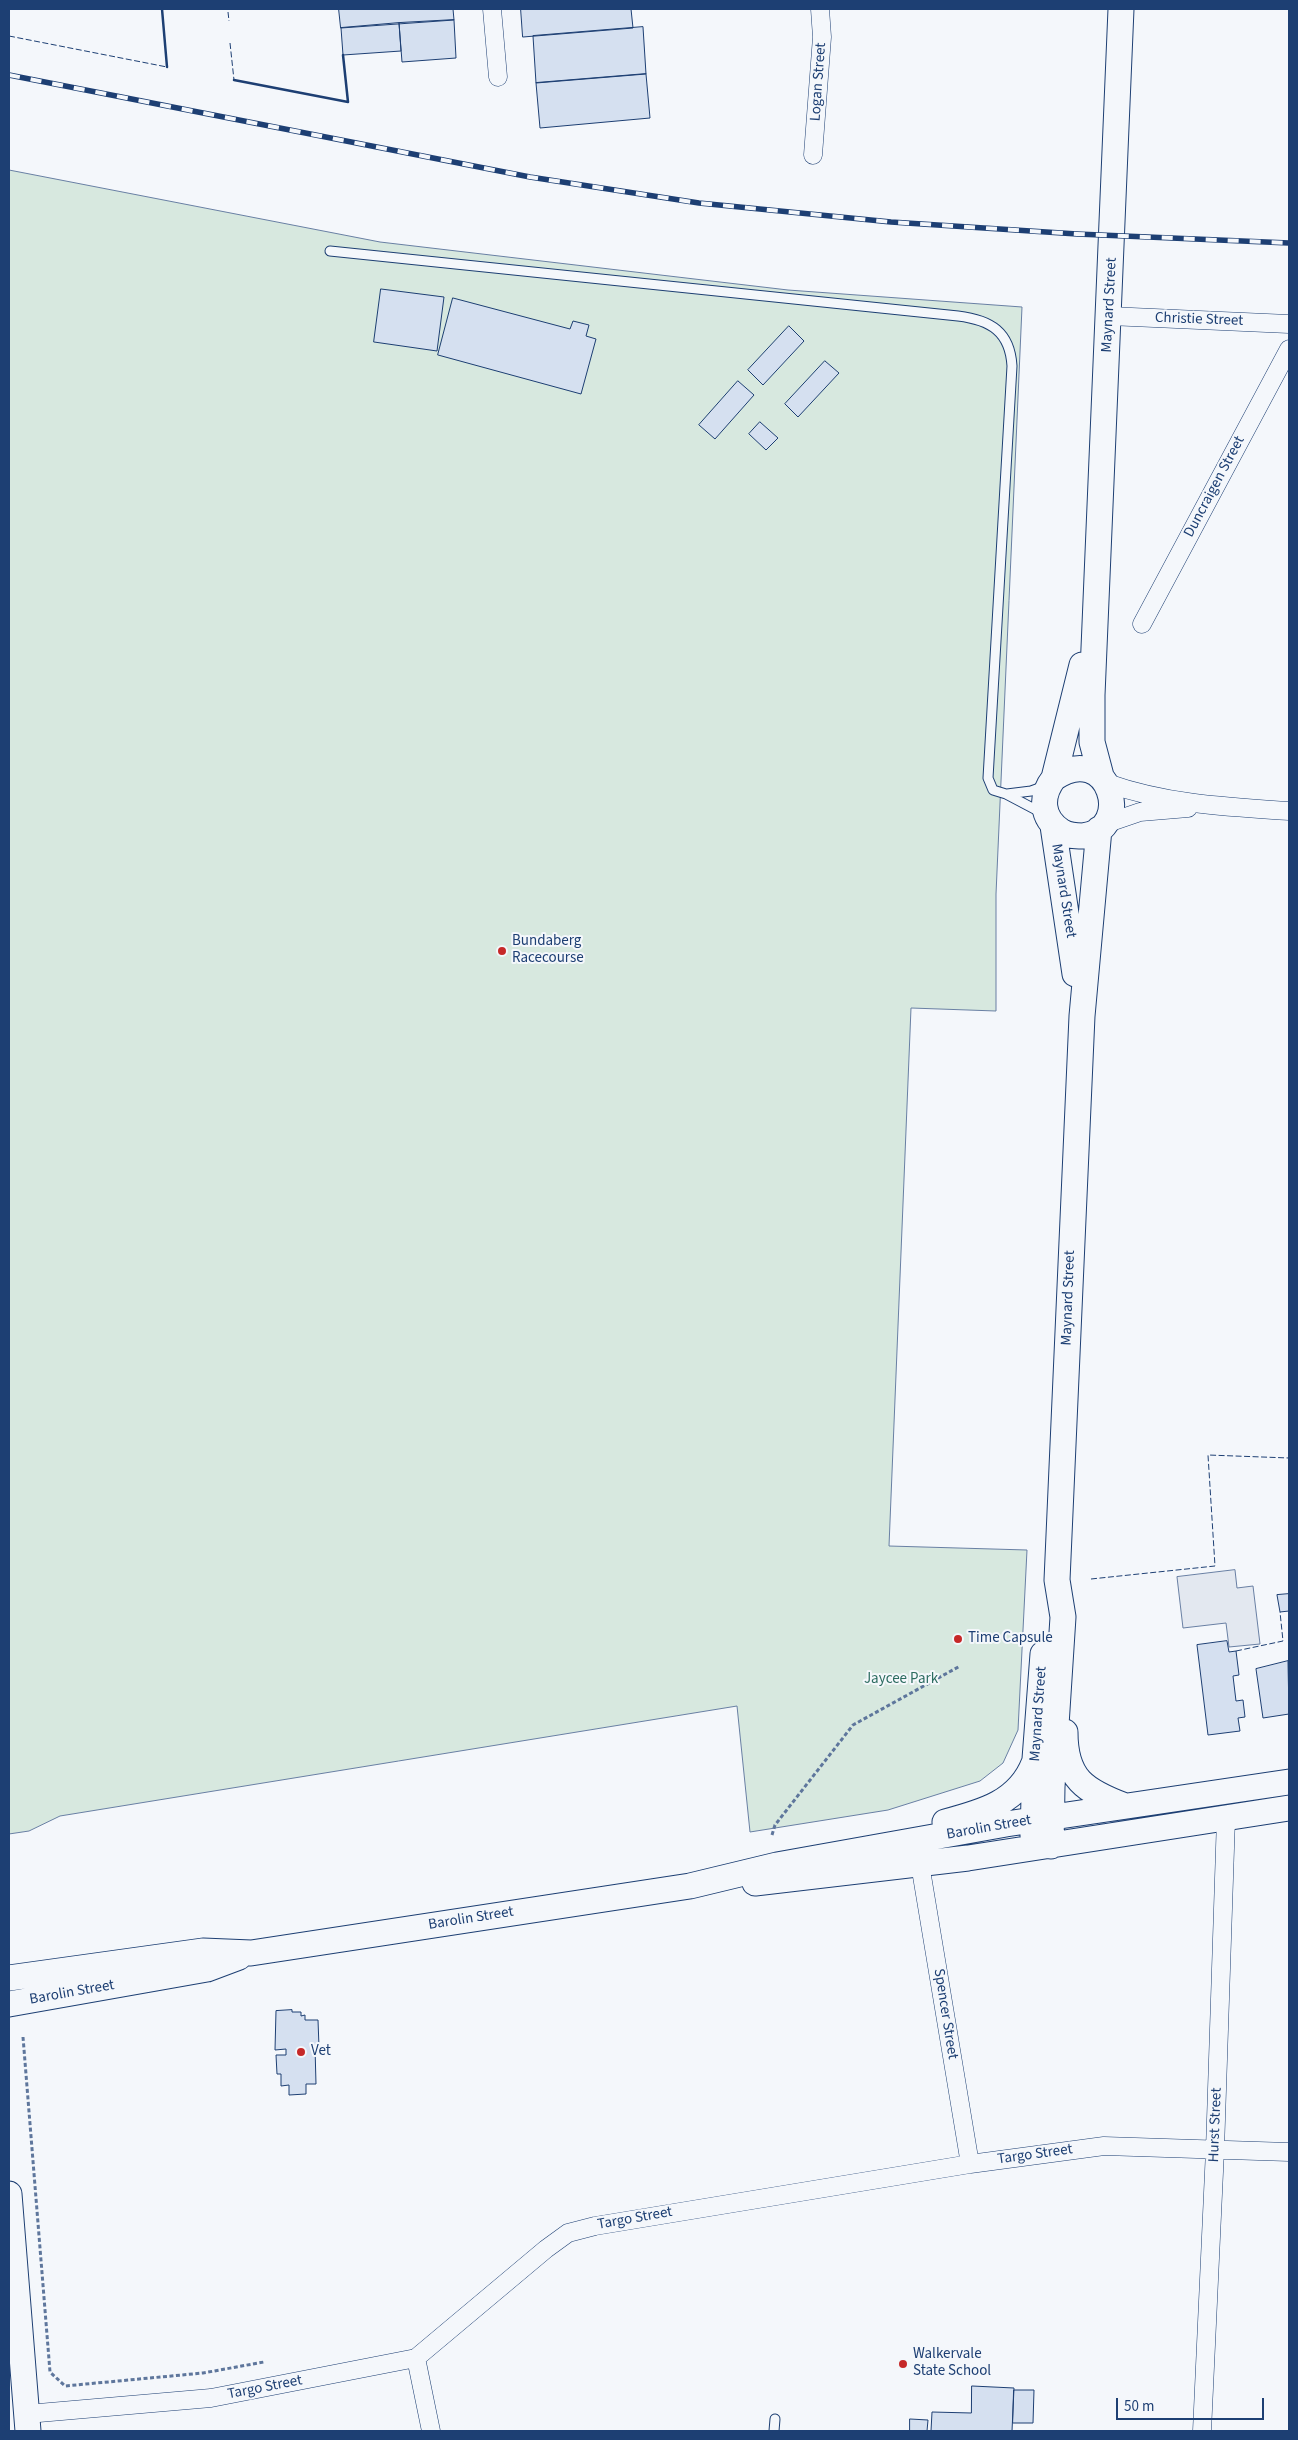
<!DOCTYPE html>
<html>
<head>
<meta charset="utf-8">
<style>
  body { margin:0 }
  #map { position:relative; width:1298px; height:2440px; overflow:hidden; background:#f4f7fb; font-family:"Source Sans 3",sans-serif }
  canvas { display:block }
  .frame { position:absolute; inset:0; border:10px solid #1d3f73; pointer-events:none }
  .scale { position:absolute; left:1116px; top:2398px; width:148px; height:22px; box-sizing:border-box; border:2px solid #1d3f73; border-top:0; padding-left:6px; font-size:15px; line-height:18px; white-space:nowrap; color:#1d3f73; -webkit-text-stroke:4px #f4f7fb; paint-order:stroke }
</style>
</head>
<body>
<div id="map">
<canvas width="1298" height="2440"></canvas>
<div class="frame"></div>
<div class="scale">50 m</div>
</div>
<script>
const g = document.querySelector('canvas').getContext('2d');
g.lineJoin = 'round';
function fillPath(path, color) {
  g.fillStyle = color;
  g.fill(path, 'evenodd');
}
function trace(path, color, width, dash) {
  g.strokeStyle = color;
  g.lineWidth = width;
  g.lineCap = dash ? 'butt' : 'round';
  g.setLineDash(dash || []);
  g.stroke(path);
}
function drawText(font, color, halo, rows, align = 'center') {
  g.font = font + ' "Source Sans 3",sans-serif';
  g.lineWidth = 4;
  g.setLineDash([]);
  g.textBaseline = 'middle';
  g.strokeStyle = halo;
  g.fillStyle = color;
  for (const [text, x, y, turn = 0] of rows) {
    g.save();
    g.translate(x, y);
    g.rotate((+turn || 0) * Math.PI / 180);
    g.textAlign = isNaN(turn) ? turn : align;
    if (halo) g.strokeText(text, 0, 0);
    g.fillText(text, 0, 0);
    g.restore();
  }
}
const green = new Path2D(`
  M 9,170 L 380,242 L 788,290 L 1022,307 L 996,894 L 996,1011 L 911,1008 L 889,1546 L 1027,1550 L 1018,1730 L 1003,1763 L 980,1781 L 888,1810 L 750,1832 L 737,1706 L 60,1816 L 29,1831 L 9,1834 Z`);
fillPath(green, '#d7e8df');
trace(green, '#687fa3', 1);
const parking = new Path2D(`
  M 1235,1570 L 1237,1588 L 1253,1586 L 1260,1644 L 1229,1647 L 1226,1623 L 1183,1628 L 1177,1577 Z`);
fillPath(parking, '#e3e8f0');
trace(parking, '#687fa3', 1);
const building = new Path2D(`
  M 339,9 L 453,9 L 454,20 L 341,28 Z
  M 521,9 L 631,9 L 633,28 L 523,37 Z
  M 454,20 L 456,58 L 402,62 L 399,23 Z
  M 399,23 L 401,51 L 343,55 L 341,28 Z
  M 643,27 L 646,74 L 536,83 L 533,36 Z
  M 646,74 L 650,118 L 540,128 L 536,83 Z
  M 381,289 L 444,297 L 437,351 L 374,342 Z
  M 453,298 L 570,329 L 573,321 L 589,325 L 586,336 L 596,339 L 581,394 L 438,355 Z
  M 789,326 L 804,341 L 763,385 L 748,370 Z
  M 825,361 L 839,373 L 798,417 L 785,404 Z
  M 738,381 L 754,395 L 715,439 L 699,425 Z
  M 760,422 L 778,438 L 766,450 L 749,434 Z
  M 1289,1594 L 1289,1611 L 1280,1612 L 1277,1595 Z
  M 1227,1641 L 1229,1652 L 1236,1651 L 1239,1675 L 1233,1676 L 1236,1701 L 1243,1700 L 1245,1717 L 1238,1718 L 1240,1731 L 1208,1735 L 1197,1645 Z
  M 1288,1661 L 1289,1714 L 1263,1718 L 1256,1669 Z
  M 292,2010 L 292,2012 L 301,2012 L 301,2016 L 305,2015 L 305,2020 L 318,2020 L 319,2047 L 315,2047 L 316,2084 L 306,2084 L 306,2094 L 289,2095 L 289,2085 L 281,2086 L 281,2074 L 277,2074 L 276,2055 L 286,2055 L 286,2049 L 275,2050 L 276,2011 Z
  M 972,2386 L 1014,2388 L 1012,2431 L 931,2431 L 932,2412 L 971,2413 Z
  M 1014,2390 L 1034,2390 L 1033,2423 L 1013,2423 Z
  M 910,2419 L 928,2420 L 927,2431 L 910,2431 Z`);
fillPath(building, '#d5e0f0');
trace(building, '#1d3f73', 1);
const lane = new Path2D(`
  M 330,251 L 958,316 C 991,320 1010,332 1012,366 L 988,778 L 993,790 L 1006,794 L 1042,813
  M 1007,794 L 1031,791 L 1045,786
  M 774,2431 L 775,2419`);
const street = new Path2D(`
  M 492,9 L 498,77
  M 813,155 L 822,37 L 820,9
  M 1109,316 L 1289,324
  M 1142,624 L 1289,349
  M 1107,783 C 1166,804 1227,807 1289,811
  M 1105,824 L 1140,812 L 1188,808
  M 920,1864 L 970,2164
  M 416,2358 L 431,2431
  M 27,2414 L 211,2398 L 416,2358 L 546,2249 L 568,2233 L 595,2226 L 970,2164 L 1104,2146 L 1289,2152
  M 1202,2431 L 1215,2150 L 1226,1818`);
const secondary = new Path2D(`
  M 1101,776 L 1092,742 L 1092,695 L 1121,9
  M 1054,778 C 1110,740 1135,830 1083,836 C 1075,836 1068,836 1061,831 C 1041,818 1040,796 1054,778 L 1082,665
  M 1053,826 L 1075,974
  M 1065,1732 C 1065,1779 1085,1791 1125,1806
  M 945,1822 C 983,1812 1019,1802 1034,1763
  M 1033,1836 L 1035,1759 L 1043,1654
  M 1051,1846 L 1052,1787 L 1063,1617 L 1057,1580 L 1082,1016 L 1099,829
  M 755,1883 L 968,1858 L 1289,1808
  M 9,1978 L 203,1951 L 251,1953 L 690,1886 L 777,1865 L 1006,1824 L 1289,1782
  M 9,2004 L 207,1969 L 239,1957
  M 9,2194 L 28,2431`);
trace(lane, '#1d3f73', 11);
trace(street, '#1d3f73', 19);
trace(secondary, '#1d3f73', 27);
trace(new Path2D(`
  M 772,1835 L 775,1825 L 853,1725 L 960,1666
  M 23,2037 L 50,2372 L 65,2386 L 203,2373 L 264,2362`), '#5e769c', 3, [4, 2.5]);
trace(lane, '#f4f7fb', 9);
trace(street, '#f4f7fb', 18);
trace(secondary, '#f4f7fb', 25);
const rail = new Path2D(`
  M 9,75 L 530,177 L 699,203 L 891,222 L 1077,234 L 1289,243`);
trace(rail, '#1d3f73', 5.5);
trace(rail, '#f4f7fb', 4, [11]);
trace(new Path2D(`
  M 228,12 L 229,21
  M 9,36 L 167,67
  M 230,43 L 234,80
  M 1091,1579 L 1215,1566 L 1208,1455 L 1289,1458
  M 1236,1651 L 1283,1641 L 1280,1612`), '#1d3f73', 1, [6, 2.5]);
trace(new Path2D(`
  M 162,9 L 167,67
  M 234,80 L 348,102 L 343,55`), '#1d3f73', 2.5);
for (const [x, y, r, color] of [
  [502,951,5,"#c62828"],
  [958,1639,5,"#c62828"],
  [301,2052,5,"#c62828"],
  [903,2364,5,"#c62828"]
]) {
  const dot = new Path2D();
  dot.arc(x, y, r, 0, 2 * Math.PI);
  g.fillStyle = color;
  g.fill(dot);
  trace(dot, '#f4f7fb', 2);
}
drawText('15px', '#1d3f73', '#f4f7fb', [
  ["Logan Street",819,82,-86],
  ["Maynard Street",1110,305,-87],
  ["Christie Street",1199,320,2],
  ["Duncraigen Street",1215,487,-62],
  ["Maynard Street",1063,891,81],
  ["Maynard Street",1069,1298,-88],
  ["Maynard Street",1039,1714,-86],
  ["Barolin Street",989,1828,-10],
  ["Barolin Street",471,1919,-9],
  ["Barolin Street",72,1993,-10],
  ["Spencer Street",945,2014,81],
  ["Hurst Street",1216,2125,-88],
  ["Targo Street",1035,2155,-8],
  ["Targo Street",635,2219,-10],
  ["Targo Street",265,2388,-11]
]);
drawText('15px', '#1d3f73', '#f4f7fb', [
  ["Bundaberg",512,942],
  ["Racecourse",512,959],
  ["Time Capsule",968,1639],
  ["Vet",311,2052],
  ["Walkervale",913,2355],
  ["State School",913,2372]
], 'left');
drawText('15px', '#2c6c60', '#f4f7fb', [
  ["Jaycee Park",901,1680]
]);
</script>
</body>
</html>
